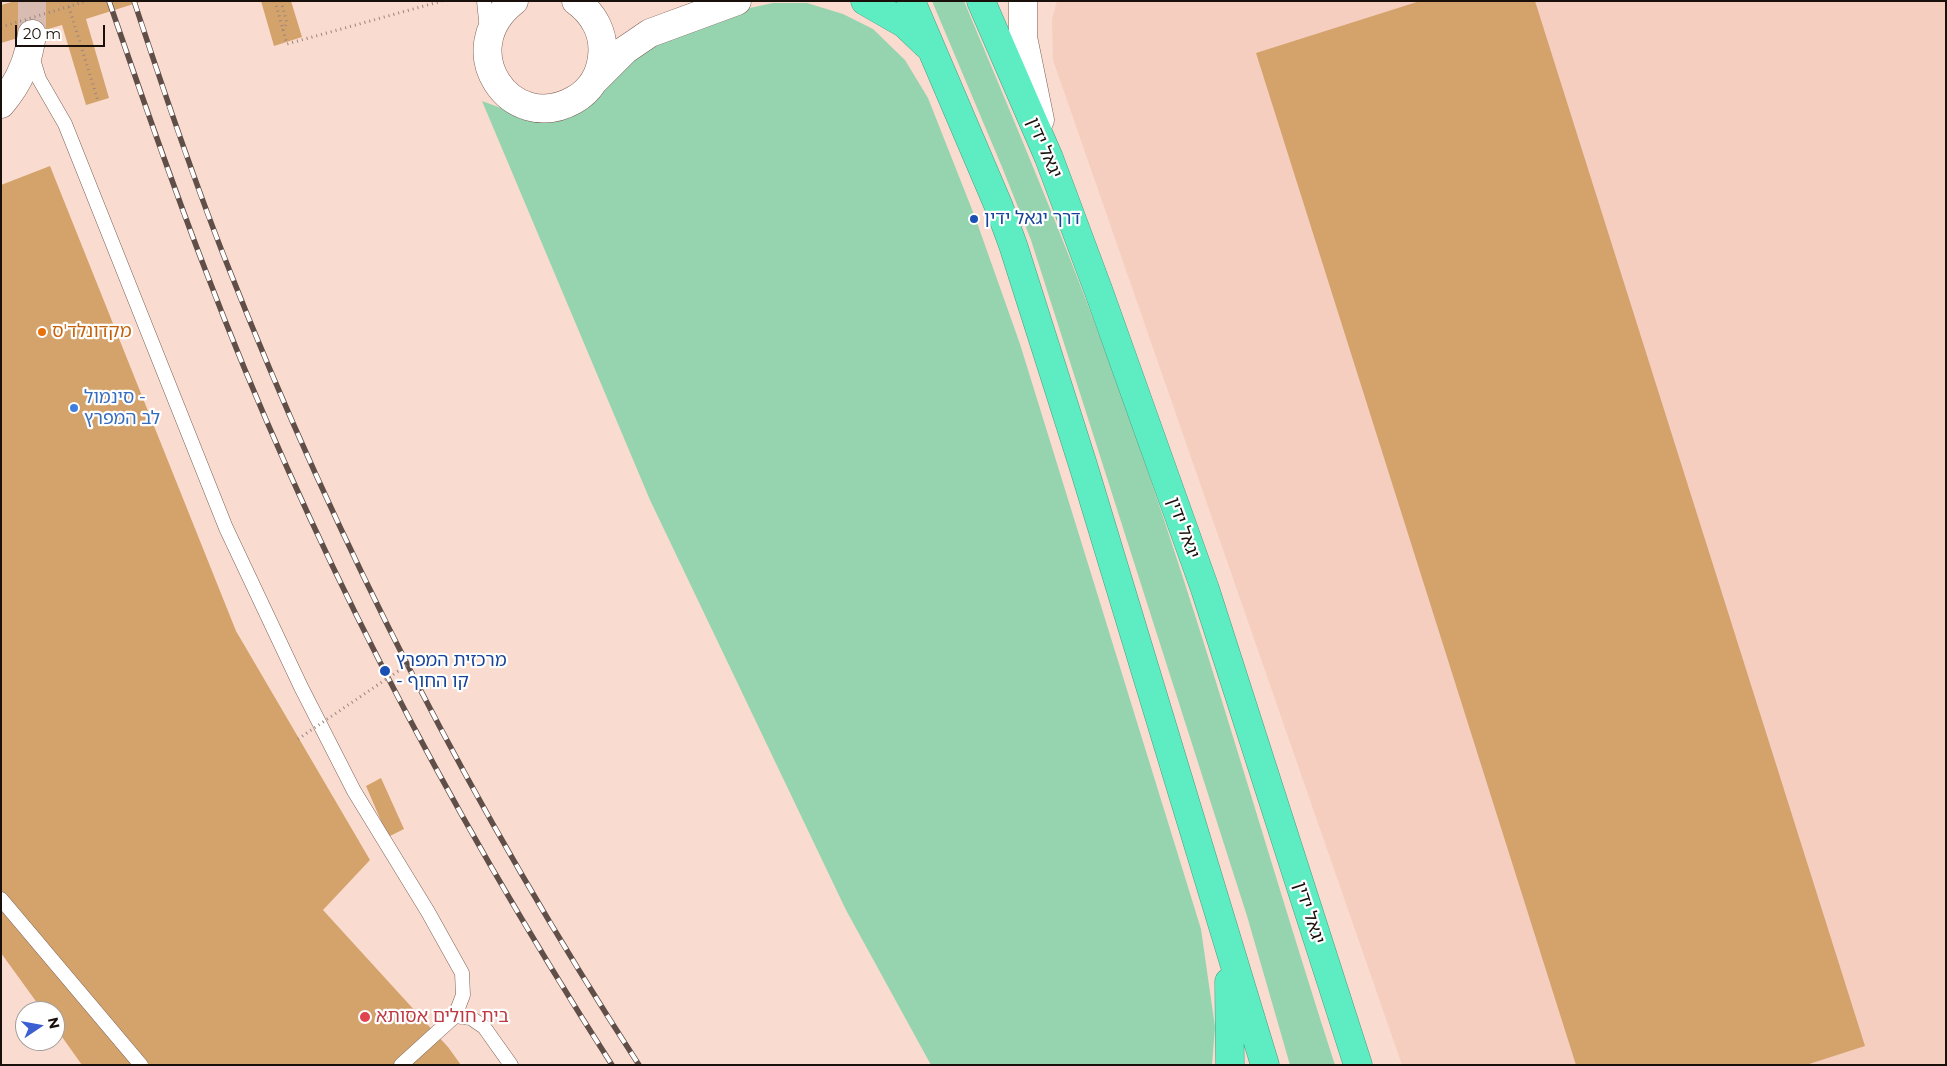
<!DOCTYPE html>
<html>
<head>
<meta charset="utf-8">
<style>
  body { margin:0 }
  #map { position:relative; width:1947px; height:1066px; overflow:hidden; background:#fadbcf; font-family:Montserrat,sans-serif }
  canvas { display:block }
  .frame { position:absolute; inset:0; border:2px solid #190f0b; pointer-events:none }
  .north { position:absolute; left:15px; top:1001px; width:50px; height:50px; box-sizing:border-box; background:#fff; border:1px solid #a39f9d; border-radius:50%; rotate:78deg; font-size:14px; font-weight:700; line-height:20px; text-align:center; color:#190f0b }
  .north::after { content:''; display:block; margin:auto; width:18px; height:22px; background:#3b5ed0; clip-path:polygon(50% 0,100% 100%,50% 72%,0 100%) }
  .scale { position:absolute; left:15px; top:25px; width:90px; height:22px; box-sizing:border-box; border:2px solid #190f0b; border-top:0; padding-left:6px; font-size:15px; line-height:18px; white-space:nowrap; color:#190f0b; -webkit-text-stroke:4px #fff; paint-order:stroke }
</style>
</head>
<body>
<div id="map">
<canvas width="1947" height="1066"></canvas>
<div class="frame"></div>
<div class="north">N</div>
<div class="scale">20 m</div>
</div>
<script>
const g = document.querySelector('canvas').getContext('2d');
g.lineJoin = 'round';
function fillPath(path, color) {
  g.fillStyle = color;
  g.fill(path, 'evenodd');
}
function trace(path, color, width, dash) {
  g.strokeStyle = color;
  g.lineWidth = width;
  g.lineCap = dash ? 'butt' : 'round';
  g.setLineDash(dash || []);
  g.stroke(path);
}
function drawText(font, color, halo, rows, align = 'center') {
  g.font = font + ' Montserrat,"Noto Sans Hebrew",sans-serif';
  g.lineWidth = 4.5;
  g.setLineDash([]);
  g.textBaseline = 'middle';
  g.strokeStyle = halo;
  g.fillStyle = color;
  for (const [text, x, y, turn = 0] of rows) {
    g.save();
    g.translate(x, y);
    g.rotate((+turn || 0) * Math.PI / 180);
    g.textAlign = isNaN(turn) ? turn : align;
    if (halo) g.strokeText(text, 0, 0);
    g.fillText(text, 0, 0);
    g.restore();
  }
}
fillPath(new Path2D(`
  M 1057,1 L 1946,1 L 1946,1065 L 1402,1065 L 1053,60 L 1052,19 Z`), '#f5cec0');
fillPath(new Path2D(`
  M 932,1 L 964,1 C 1012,116 1061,231 1104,348 C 1191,583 1258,826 1335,1065 L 1290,1065 L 1247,916 L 1031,240 L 1002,167 Z
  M 773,3 L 807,3 L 843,14 L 873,29 L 905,60 L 928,98 L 975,217 L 1020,344 L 1201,929 L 1215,1027 L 1212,1065 L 931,1065 L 846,910 L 650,500 L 482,101 L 528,118 L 662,40 L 745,9 Z`), '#96d4af');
fillPath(new Path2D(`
  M 15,1 L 143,1 L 86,19 L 109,98 L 86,105 L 62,25 L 1,43 L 1,5 Z
  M 261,1 L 291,1 L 302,37 L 274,46 Z
  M 1420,1 L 1535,1 L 1865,1046 L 1806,1065 L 1576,1065 L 1256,53 Z
  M 50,166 L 236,631 L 370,860 L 323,910 L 448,1047 L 461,1065 L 82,1065 L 55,1027 L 55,1011 L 43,1011 L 1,953 L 1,185 Z
  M 381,778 L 404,829 L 388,837 L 366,786 Z`), '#d4a36b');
trace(new Path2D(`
  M 32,1 L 32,34`), '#d8bcb2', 28, [28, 14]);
const lane = new Path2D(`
  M 484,1 L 487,30
  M 32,56 L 39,79 L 65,124 L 226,528 L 301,687 L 354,791 L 428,912 L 462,973 L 463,995 L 455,1016
  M 1,899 L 141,1065
  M 401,1065 L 455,1016 L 471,1018 L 484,1027 L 511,1065`);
const street = new Path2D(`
  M 514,1 C 452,49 510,136 574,100 C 590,91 600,75 602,57 C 605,34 594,14 576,1
  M 1023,1 L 1023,37 L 1040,120
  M 595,80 L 625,50 L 650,33 L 737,1
  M 1,104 C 19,83 29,61 32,34`);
const highway = new Path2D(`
  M 865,1 L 905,24 L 927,45
  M 911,1 L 999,207 L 1013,245 L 1083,465 L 1265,1065
  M 981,1 L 1049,158 L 1099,292 L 1205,589 L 1358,1065
  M 1229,982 L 1230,1065`);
trace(lane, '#7c6157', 15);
trace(street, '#7c6157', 29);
trace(highway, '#469f82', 29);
trace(new Path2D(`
  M 275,1 L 287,44 L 442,1
  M 281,1 L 287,23 L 283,30
  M 69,7 L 98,101`), '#9b857c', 3, [1, 4]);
trace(lane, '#fff', 14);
trace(street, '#fff', 28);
trace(highway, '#5eedc2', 28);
const rail = new Path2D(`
  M 109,1 C 140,91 171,181 205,269 C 311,548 451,814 612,1065
  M 134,1 C 163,89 193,178 227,264 C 337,544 475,813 639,1065`);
trace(rail, '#604f48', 5.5);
trace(rail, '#fff', 4, [11]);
trace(new Path2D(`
  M 1,27 L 87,1
  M 298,739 L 413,661`), '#9b857c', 3, [1, 4]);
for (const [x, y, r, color] of [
  [974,219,5,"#1a4fb4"],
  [42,332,5,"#e8710a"],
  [74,408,5,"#3f7fe0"],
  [385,671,6,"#1a4fb4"],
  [365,1017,6,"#e0444e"]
]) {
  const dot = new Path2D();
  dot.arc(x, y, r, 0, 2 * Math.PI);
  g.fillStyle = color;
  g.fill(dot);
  trace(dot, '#fff', 2);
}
drawText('18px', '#190f0b', '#fff', [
  ["יגאל ידין",1044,148,67],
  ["יגאל ידין",1183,528,70],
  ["יגאל ידין",1309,913,72]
]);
drawText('18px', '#164399', '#fff', [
  ["דרך יגאל ידין",984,219],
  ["מרכזית המפרץ",396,661],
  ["- קו החוף",396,682]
], 'left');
drawText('18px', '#c56008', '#fff', [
  ["מקדונלד'ס",52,332]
], 'left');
drawText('18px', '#366cbe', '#fff', [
  ["סינמול -",84,398],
  ["לב המפרץ",84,419]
], 'left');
drawText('18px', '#be3a42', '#fff', [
  ["בית חולים אסותא",376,1017]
], 'left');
</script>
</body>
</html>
